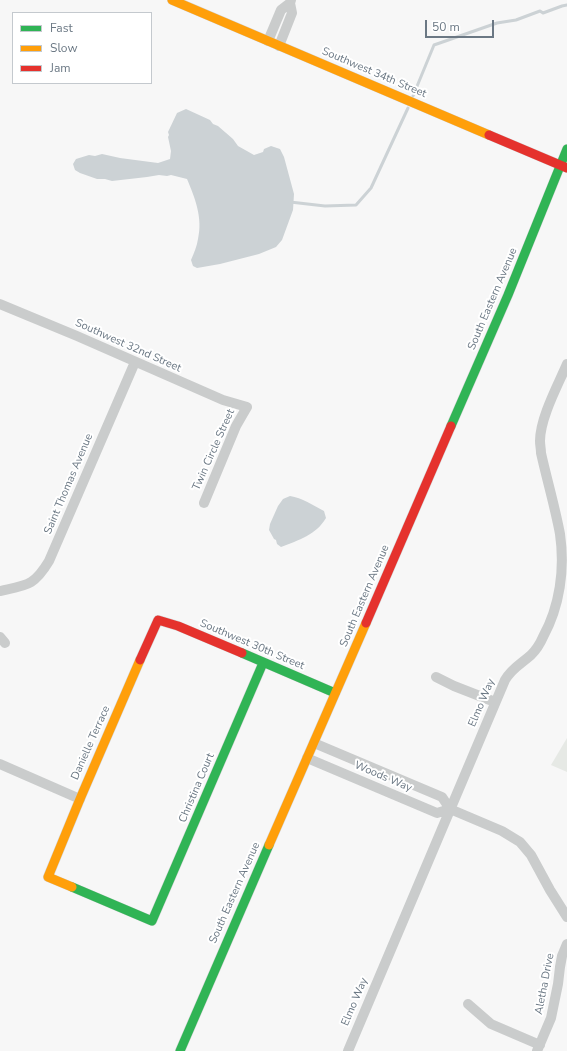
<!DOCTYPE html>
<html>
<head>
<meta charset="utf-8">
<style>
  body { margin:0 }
  #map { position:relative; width:567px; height:1051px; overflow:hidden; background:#f7f7f7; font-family:"Nunito Sans",sans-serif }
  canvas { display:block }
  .legend { position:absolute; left:12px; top:12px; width:140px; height:72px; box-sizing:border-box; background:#fff; border:1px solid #c4c9ce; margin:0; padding:5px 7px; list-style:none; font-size:12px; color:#6b7884 }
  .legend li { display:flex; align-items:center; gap:8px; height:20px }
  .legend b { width:20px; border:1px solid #c4c9ce }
  .scale { position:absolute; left:425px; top:20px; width:69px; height:18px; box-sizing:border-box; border:2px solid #6b7884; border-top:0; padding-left:5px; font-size:12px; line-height:14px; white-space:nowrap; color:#6b7884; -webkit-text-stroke:3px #fff; paint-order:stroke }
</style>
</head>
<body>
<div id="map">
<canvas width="567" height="1051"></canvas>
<ul class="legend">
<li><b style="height:5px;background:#30b455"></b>Fast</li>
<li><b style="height:5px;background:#ff9f0a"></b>Slow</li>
<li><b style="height:5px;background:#e5322d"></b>Jam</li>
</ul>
<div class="scale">50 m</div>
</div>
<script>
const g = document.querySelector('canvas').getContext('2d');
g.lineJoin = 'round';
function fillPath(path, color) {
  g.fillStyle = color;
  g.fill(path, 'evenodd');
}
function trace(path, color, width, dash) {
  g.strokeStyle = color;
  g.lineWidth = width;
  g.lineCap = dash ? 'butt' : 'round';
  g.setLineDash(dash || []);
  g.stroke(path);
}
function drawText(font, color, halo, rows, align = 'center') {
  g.font = font + ' "Nunito Sans",sans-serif';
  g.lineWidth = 4;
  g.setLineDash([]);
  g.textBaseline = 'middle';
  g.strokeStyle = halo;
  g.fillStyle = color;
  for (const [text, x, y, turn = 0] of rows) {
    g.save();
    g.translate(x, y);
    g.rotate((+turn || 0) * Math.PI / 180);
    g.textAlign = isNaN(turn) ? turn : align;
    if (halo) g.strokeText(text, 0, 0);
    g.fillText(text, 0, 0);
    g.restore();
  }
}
fillPath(new Path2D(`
  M 567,738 L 567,772 L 551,765 Z`), '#e6e9e5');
fillPath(new Path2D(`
  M 186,109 L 210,120 L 213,124 L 218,126 L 233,139 L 238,146 L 254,155 L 263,152 L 264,149 L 271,146 L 280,149 L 284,157 L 294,194 L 293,210 L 282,240 L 276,247 L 259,254 L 220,264 L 197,268 L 193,266 L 191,260 C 194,253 197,246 198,239 C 203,218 195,198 187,179 L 171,175 L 167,176 L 159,175 L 147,177 L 112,181 L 105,179 L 97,179 L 80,173 L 75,170 L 73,164 L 76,159 L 89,155 L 95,156 L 102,154 L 120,158 L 158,163 L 170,159 L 171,151 L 168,137 L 169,135 L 168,132 L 177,113 Z
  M 290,496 C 302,498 313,505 324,511 L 326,518 C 316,535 299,540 281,547 L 277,544 L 276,540 L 274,539 L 269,530 L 270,524 L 278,506 L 283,499 Z`), '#ccd2d5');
trace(new Path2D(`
  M 413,96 L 434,45 L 497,23 L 516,20 L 540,11 L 543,13 L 562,6 L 567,5
  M 290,202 L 325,206 L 356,205 L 371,188 L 408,108`), '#ccd2d5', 3);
const fast = new Path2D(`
  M 451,426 L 508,295 L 567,149
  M 242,653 L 335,693
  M 72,887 L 152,921 L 263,663
  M 180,1051 L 269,845`);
const slow = new Path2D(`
  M 172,0 L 489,135
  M 269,845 L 366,623
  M 72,887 L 48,877 L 80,799 L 140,660`);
const jam = new Path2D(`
  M 489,135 L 567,168
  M 366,623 L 451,426
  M 140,660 L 158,620 L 178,626 L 242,653`);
trace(fast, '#d3d4d5', 10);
trace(slow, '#d3d4d5', 10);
trace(jam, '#d3d4d5', 10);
trace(new Path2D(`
  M 268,41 L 281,10 L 290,3 L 291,0
  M 279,46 L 292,13 L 290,3
  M 0,304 L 77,336 L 223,400 L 247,407 L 236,426 L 204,503
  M 0,591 C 27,585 34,586 49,561 L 135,362
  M 0,637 L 5,643
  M 436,677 L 454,686 L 495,702
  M 307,758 L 437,813 L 450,809 L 442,797 L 314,743
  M 0,764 L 80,799
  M 450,809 L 502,831 L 520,842 L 531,855 L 550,890 L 567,917
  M 468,1004 L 491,1024 L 540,1045
  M 348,1051 C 400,927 452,803 505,680 C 512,668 521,664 531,655 C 536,650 540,644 543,637 C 560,606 565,569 560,534 C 555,507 547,480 541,453 C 541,449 540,445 540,441 C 540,418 558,385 567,364
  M 537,1051 L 551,1018 L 558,984 L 560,967 L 562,956 L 567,944`), '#cacccc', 10);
trace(fast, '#30b455', 9);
trace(slow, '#ff9f0a', 9);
trace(jam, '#e5322d', 9);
drawText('11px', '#6b7884', '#fff', [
  ["Southwest 34th Street",374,73,23],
  ["South Eastern Avenue",493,299,-67],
  ["Southwest 32nd Street",128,346,24],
  ["Twin Circle Street",214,450,-66],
  ["Saint Thomas Avenue",69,484,-67],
  ["South Eastern Avenue",365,596,-67],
  ["Southwest 30th Street",252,645,23],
  ["Elmo Way",482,703,-67],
  ["Danielle Terrace",91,743,-66],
  ["Woods Way",383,777,23],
  ["Christina Court",197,788,-67],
  ["South Eastern Avenue",235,893,-66],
  ["Aletha Drive",545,984,-79],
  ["Elmo Way",355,1002,-67]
]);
</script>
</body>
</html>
